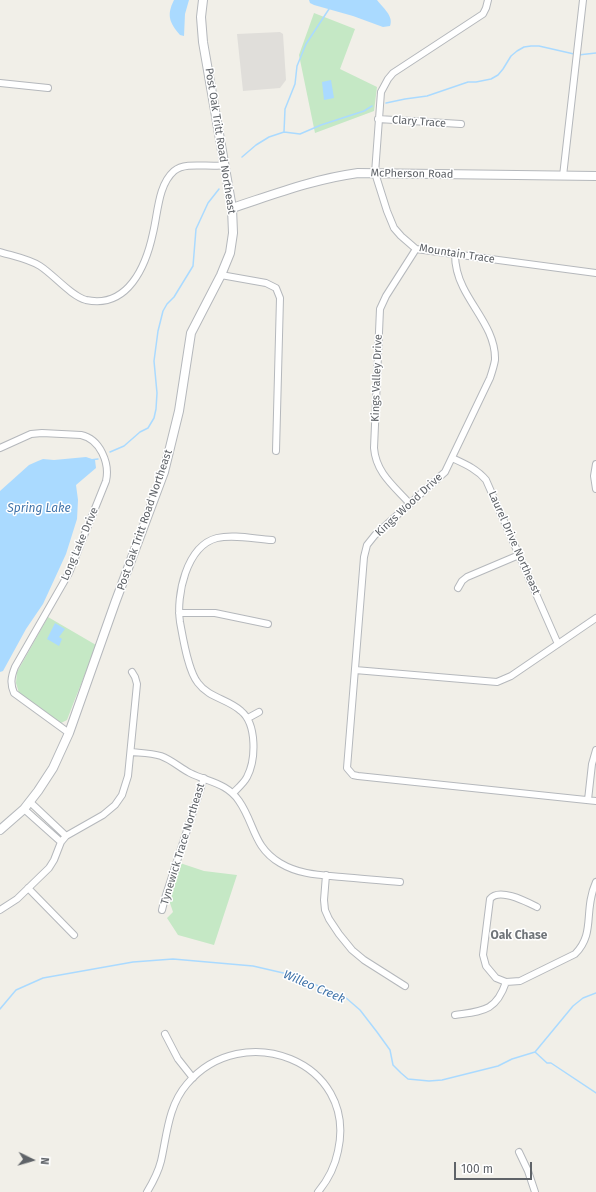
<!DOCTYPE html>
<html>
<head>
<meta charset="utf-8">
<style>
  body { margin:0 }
  #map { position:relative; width:596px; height:1192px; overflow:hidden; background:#f1efe8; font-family:"Fira Sans",sans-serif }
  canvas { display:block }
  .north { position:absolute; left:12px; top:1140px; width:40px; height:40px; -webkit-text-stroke:3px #fff; paint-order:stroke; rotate:95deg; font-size:11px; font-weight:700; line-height:16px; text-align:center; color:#5f6368 }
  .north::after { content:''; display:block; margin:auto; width:14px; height:18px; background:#5f6368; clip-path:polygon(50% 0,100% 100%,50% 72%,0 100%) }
  .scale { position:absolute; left:454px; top:1162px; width:78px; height:18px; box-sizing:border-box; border:2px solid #5f6368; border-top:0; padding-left:5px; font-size:12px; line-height:14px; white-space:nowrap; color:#5f6368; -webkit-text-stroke:3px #fff; paint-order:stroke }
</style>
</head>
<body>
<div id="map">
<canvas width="596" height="1192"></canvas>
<div class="north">N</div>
<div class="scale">100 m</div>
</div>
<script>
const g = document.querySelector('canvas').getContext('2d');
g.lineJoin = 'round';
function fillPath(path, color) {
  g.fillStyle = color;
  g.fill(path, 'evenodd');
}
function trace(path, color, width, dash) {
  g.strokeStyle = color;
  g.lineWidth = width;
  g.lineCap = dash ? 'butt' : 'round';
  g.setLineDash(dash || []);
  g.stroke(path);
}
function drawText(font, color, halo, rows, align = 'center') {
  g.font = font + ' "Fira Sans",sans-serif';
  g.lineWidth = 3;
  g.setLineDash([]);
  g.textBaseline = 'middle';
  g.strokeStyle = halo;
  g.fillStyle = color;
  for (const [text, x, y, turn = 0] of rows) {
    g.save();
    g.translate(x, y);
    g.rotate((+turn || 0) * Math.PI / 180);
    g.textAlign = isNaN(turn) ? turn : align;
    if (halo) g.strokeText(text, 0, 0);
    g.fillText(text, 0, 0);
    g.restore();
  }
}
fillPath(new Path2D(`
  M 280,32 L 283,34 L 286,80 L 280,88 L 243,91 L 237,34 Z`), '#e0deda');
fillPath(new Path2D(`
  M 314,13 L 355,29 L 340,69 L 377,87 L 374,111 L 315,133 L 299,55 Z
  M 48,617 L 96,645 C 87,671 76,695 67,720 L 61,723 L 19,693 L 16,683 L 17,672 Z
  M 180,863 L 204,871 L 237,875 L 214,945 L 178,935 L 167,918 L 173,912 L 169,900 L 169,897 Z`), '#c5e8c5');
fillPath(new Path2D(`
  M 174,0 L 189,0 L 185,14 L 184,36 L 180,35 C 170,23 166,16 174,0 Z
  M 309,0 L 377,0 C 383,8 394,16 390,26 L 383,27 L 353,16 L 314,5 L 310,3 Z
  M 331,80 L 334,98 L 324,100 L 322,82 Z
  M 86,457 L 95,460 L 96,468 L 76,485 L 78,500 L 77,519 L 66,554 L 43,604 L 26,629 L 3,671 L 0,672 L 0,491 L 29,465 L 38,461 L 43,459 L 54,460 Z
  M 55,623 L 65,629 L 59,637 L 62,639 L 59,646 L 47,639 Z`), '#aadaff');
trace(new Path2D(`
  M 578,55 L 596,53
  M 386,103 L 405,99 L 427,96 L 468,82 L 476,82 L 491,79 L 498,75 L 503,69 L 511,56 L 517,51 L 524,47 L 531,46 L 539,46 L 574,54
  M 284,132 L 285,109 L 295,84 L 297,66 L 306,44 L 329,9
  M 242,157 L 256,145 L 269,137 L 284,132 L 300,134 L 321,125 L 364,111 L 372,106
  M 110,452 L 124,446 L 140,432 L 148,428 L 154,418 L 156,409 L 157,393 L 154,361 L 158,331 L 163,311 L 167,304 L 174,297 L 193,266 L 196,229 L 208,203 L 219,189
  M 90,460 L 98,459
  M 0,1009 L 16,990 L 43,978 L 133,962 L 173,959 L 253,966 L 292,975 L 345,997 L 360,1010 L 377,1032 L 390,1050 L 393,1065 L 401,1073 L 408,1079 L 429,1081 L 442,1080 L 498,1066 L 512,1059 L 535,1052 L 573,1006 L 583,998 L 596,993
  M 535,1052 L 547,1063 L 551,1063 L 596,1093`), '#aadaff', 1.5);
const minor = new Path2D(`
  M 488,0 L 486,8 L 483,14 L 393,73 L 388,79 L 381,92 L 375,173 L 387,211 L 394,228 L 401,236 L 416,249 L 596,273
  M 0,83 L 48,88
  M 378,119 L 461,124
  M 563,176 L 583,0
  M 0,252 C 13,256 29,259 40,266 C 54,275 71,296 86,300 C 128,309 146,266 153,233 C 158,213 158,185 174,171 C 186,161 210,168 225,165
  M 455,254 C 455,266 458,277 463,287 C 474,310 496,332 495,360 C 494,366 492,372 490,378 L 445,472 L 375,535 L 367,545 L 364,557 L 347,768 L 353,775 L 358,776 L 596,801
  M 221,275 L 266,283 L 276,288 L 280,298 L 276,451
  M 0,448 L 31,434 L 42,433 L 81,435 C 100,439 110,463 106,481 L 69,573 L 15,667 C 11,677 10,684 14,693 L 69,733
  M 452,458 C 465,464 477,469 486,480 L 558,644
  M 596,464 L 594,476 L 596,489
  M 410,504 C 394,486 376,473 374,448 L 380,309 L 386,296 L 416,249
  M 458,588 L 462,581 L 467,577 L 519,555
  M 179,613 L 215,613 L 268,624
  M 355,670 L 497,682 L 511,676 L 596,618
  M 248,718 L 259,712
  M 131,752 C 141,753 151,753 161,756 C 172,760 180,768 190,773 C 208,782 227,783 239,801 C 255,824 253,847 280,863 C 300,875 321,875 342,877 C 362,879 381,880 400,882
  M 233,793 C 238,788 244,783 247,777 C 256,760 257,724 241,711 C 228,699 209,698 198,683 C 188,671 183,638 180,622 C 176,596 186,546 217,538 C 234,534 255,539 272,540
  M 588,800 L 592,764 L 596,750
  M 30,802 L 66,836
  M 24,809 L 61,842
  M 326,875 L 324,900 L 325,910 L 329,919 L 339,934 L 352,950 L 364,960 L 405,986
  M 28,888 L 74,935
  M 537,907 C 527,902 499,887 490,899 L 483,955 L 486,966 L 496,978 L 506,982 L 520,981 L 575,954 C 596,933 583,911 596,882
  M 0,910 L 17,899 L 49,868 L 54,860 L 61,842 L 66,836 L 103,815 L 115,805 L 122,795 L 128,776 L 137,684 L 135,677 L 132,672
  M 162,910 L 165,898 L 204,778
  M 455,1015 C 482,1011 496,1012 506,982
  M 165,1034 L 178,1059 L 193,1078
  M 519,1152 L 528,1171 L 535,1192
  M 147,1192 C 153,1182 158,1173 161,1161 C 167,1135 168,1106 187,1084 C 242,1018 358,1061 338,1151 C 335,1166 328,1180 318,1192`);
const tertiary = new Path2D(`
  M 232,208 C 275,194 314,179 358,173 L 596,176
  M 0,830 L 24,809 L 38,791 L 53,768 L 69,733 L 115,603 L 164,472 L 179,411 L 191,333 L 221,275 L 230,253 L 233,233 L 232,208 L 203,42 L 201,17 L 203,0`);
trace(minor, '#b5b8bc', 8);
trace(tertiary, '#b5b8bc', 10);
trace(minor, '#fff', 6);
trace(tertiary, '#fff', 8);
drawText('11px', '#5f6368', '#fff', [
  ["Clary Trace",419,122,4],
  ["Post Oak Tritt Road Northeast",220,141,81],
  ["McPherson Road",412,174,1],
  ["Mountain Trace",457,254,9],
  ["Kings Valley Drive",377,378,-88],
  ["Kings Wood Drive",409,505,-43],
  ["Post Oak Tritt Road Northeast",145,520,-71],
  ["Laurel Drive Northeast",514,543,66],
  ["Long Lake Drive",80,544,-67],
  ["Tynewick Trace Northeast",183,844,-73]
]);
drawText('italic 12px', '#4174aa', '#fff', [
  ["Spring Lake",39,509],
  ["Willeo Creek",314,987,23]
]);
drawText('bold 12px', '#70757a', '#fff', [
  ["Oak Chase",519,936]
]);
</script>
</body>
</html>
